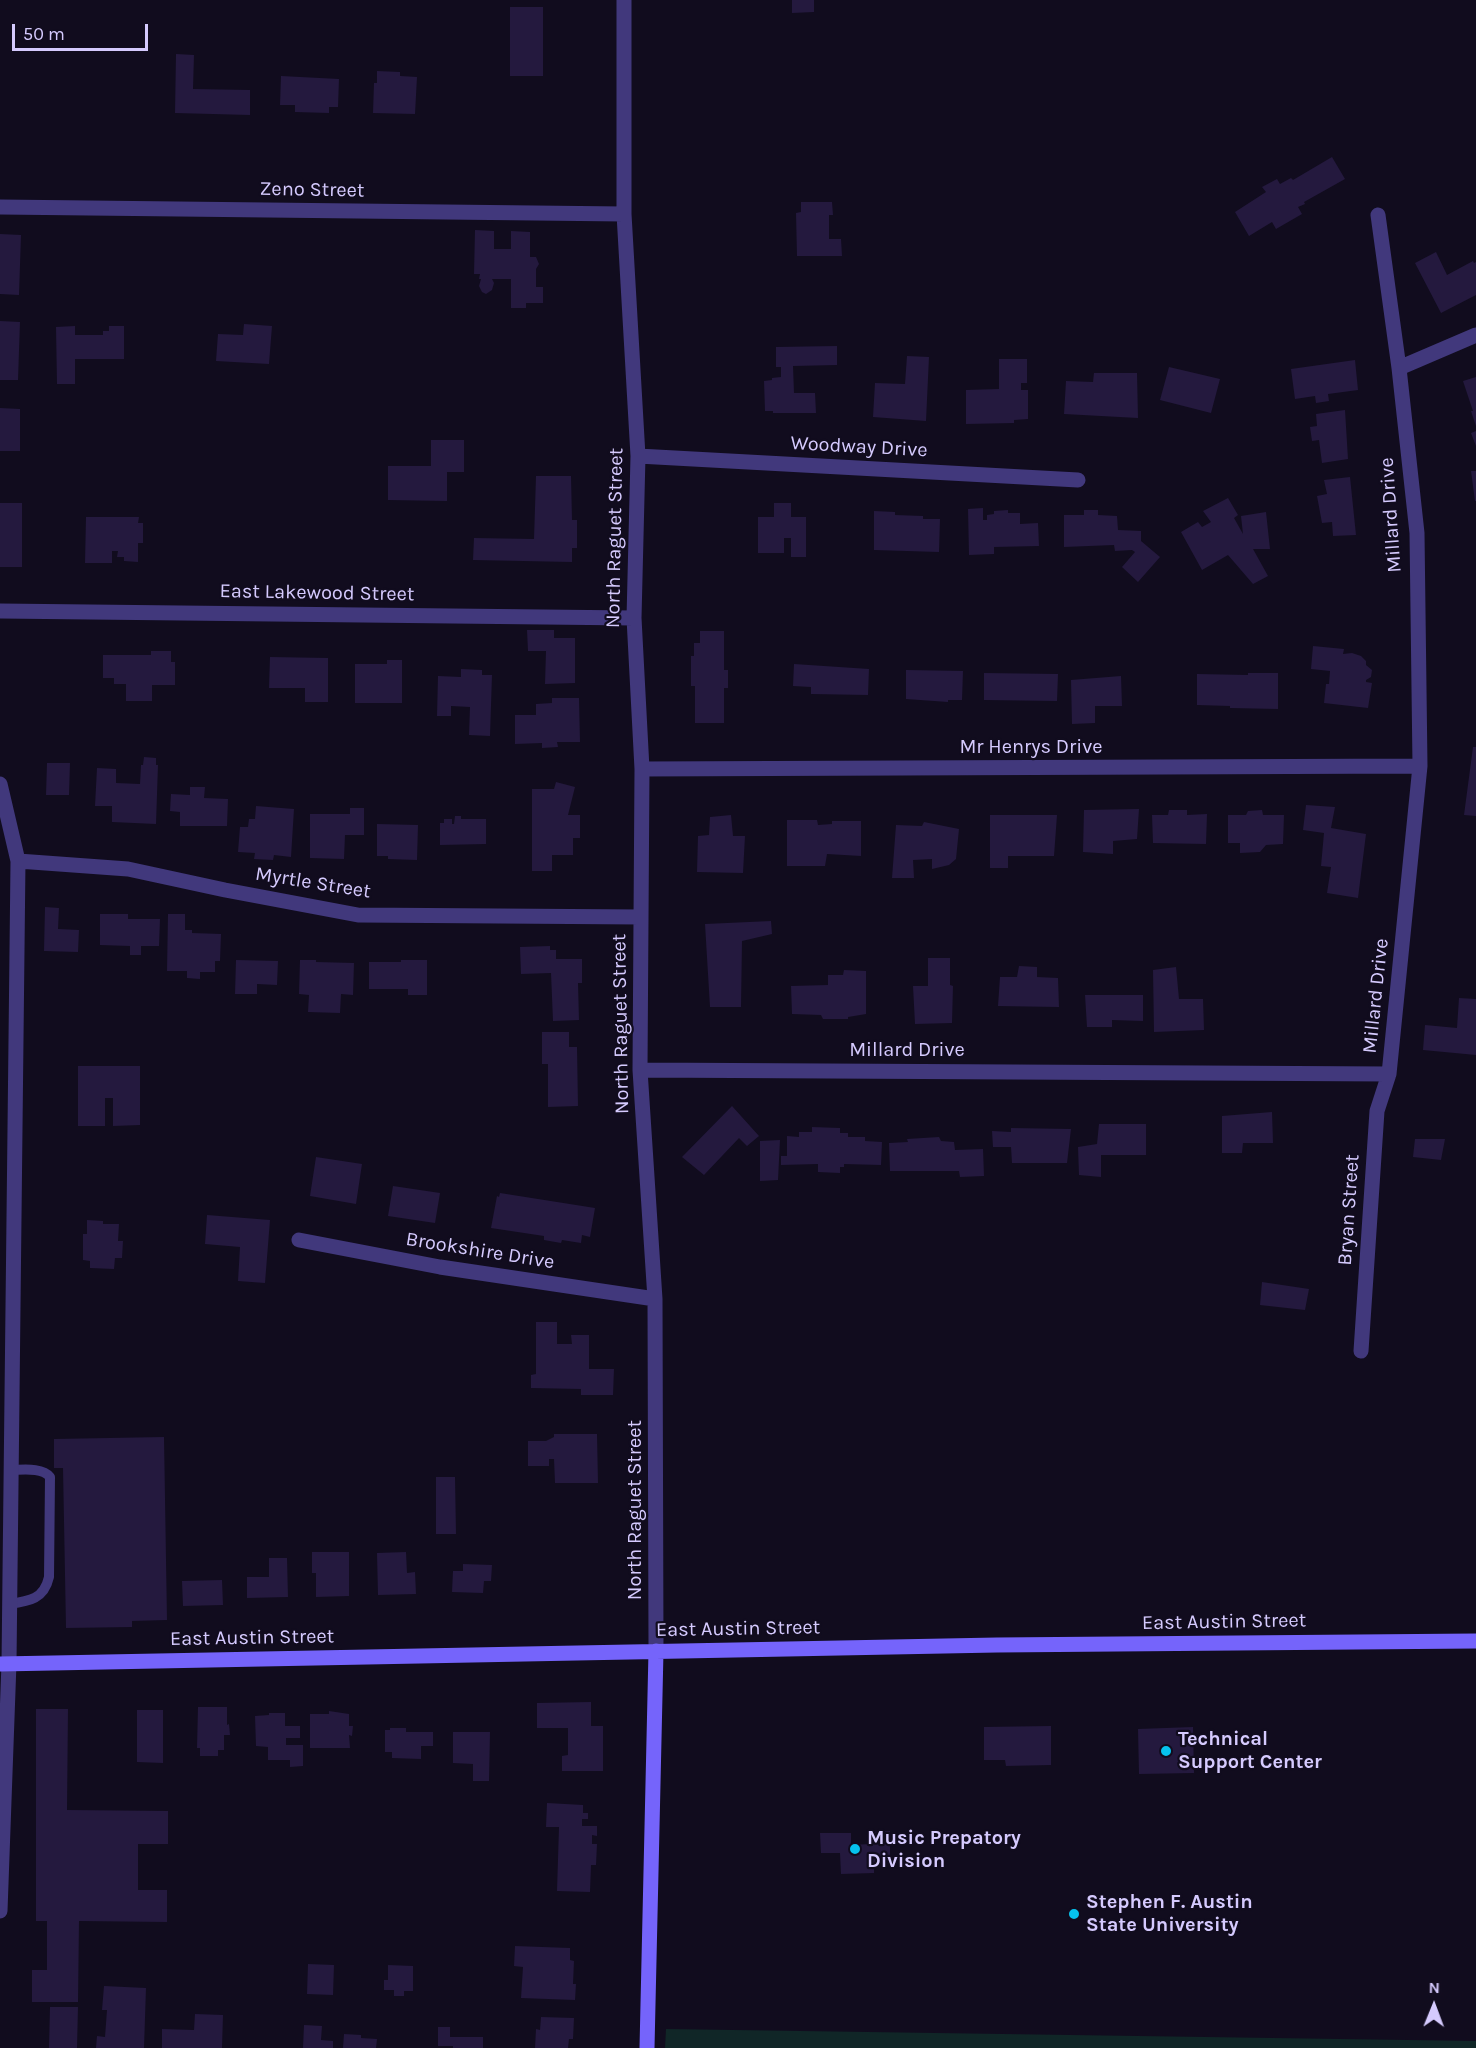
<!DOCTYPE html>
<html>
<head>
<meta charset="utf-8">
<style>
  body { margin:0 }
  #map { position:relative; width:1476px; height:2048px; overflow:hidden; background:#110c1e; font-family:Karla,sans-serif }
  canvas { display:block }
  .north { position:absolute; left:1404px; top:1976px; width:60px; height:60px; -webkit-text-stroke:4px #110c1e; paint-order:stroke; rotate:1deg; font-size:16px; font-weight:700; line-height:24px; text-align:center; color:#d5cafe }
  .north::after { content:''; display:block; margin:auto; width:21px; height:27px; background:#d5cafe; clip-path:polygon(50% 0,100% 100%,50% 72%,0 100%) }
  .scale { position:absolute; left:12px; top:24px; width:136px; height:27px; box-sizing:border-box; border:3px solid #d5cafe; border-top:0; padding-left:8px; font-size:18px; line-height:21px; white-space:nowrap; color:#d5cafe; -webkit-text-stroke:4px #110c1e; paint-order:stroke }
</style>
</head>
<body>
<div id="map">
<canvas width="1476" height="2048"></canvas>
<div class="north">N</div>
<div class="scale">50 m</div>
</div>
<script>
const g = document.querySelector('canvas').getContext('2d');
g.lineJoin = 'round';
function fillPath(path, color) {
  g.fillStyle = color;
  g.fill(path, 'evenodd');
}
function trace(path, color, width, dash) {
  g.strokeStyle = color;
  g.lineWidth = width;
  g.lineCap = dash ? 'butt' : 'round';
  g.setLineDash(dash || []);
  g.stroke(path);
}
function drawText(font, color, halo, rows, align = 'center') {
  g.font = font + ' Karla,sans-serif';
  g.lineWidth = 4.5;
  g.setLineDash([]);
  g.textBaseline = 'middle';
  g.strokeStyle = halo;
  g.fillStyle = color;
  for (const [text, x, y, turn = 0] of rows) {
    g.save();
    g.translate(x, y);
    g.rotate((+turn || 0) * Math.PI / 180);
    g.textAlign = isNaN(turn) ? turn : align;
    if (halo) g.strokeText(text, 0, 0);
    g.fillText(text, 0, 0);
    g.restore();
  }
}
fillPath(new Path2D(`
  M 666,2029 L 1476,2041 L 1476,2048 L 665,2048 Z`), '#102627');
fillPath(new Path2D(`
  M 792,0 L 814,0 L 814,12 L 792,13 Z
  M 510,7 L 543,7 L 543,76 L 510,76 Z
  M 176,54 L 194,55 L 193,89 L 250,90 L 250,115 L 175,113 Z
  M 377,71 L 400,72 L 400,76 L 417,77 L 415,114 L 373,113 L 374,83 L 377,83 Z
  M 281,76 L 339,79 L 338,107 L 329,107 L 329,113 L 295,112 L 295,105 L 280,105 Z
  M 1332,157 L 1345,179 L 1304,202 L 1305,204 L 1298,207 L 1302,214 L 1276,229 L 1272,222 L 1249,236 L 1235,212 L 1266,192 L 1262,187 L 1277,179 L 1280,184 L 1291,178 L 1293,180 Z
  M 801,202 L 832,202 L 833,215 L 829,215 L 829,239 L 841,239 L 842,256 L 797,256 L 796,213 L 801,212 Z
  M 475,230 L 494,231 L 494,249 L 511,249 L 511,231 L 530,232 L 530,257 L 536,257 L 539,264 L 536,269 L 536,287 L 543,287 L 543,303 L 526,303 L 526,308 L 511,308 L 511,279 L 492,279 L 494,283 L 492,290 L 486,294 L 482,292 L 479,286 L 481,279 L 479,279 L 480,274 L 474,274 Z
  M 0,234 L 21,235 L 19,295 L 0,294 Z
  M 1436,252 L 1447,275 L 1473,261 L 1474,263 L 1476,262 L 1476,295 L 1441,313 L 1415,263 Z
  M 0,321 L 20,322 L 18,380 L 0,380 Z
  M 244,324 L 272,326 L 269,364 L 216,361 L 218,334 L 243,335 Z
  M 75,326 L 75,335 L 103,335 L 103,331 L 109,331 L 109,326 L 124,326 L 124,359 L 75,359 L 75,384 L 57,384 L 56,327 Z
  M 837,346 L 837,365 L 793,366 L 794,393 L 815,393 L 816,413 L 773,413 L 773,411 L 765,411 L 764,381 L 772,380 L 772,378 L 781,377 L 781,367 L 776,367 L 776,347 Z
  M 907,356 L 929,357 L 926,421 L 873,417 L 875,383 L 905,384 Z
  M 999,359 L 1027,359 L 1027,383 L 1021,383 L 1021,390 L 1028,390 L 1028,419 L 1014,420 L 1014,423 L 966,424 L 966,390 L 999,389 Z
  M 1355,360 L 1358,390 L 1328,394 L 1329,401 L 1316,403 L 1315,396 L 1295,399 L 1291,369 Z
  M 1169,367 L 1220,379 L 1211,413 L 1160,400 Z
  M 1094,373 L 1137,373 L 1138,418 L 1064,414 L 1066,381 L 1093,382 Z
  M 1476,377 L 1476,426 L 1471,411 L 1473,411 L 1463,381 Z
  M 0,408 L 20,409 L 20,451 L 0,451 Z
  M 1345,410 L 1348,459 L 1322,463 L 1319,440 L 1312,441 L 1310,427 L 1317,426 L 1316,414 Z
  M 1476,431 L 1476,446 L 1471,433 Z
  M 431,440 L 464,440 L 464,472 L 447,472 L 447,501 L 388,500 L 388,466 L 431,466 Z
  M 1471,471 L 1476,471 L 1476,501 L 1475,501 Z
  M 536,476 L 571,476 L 572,520 L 577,520 L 577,548 L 572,548 L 572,562 L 473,560 L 474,538 L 534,539 Z
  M 1350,477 L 1356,535 L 1333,536 L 1332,522 L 1322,523 L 1317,496 L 1327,494 L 1324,480 Z
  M 1228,498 L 1238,515 L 1234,518 L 1243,534 L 1241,516 L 1266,512 L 1270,549 L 1253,549 L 1268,576 L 1253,584 L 1228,555 L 1202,570 L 1181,532 L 1198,522 L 1202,527 L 1211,522 L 1203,511 Z
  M 0,503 L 22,503 L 22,567 L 0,567 Z
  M 774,503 L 791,503 L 791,517 L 806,517 L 806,557 L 791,557 L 791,538 L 784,538 L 784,553 L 758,553 L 758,517 L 774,517 Z
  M 983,508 L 983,520 L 987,520 L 987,515 L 994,514 L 994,511 L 1008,510 L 1008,513 L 1020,513 L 1020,524 L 1038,523 L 1039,546 L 994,547 L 994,554 L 969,555 L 968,509 Z
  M 1084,510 L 1098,510 L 1098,515 L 1117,516 L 1118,530 L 1141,531 L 1141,541 L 1160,557 L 1138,582 L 1122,567 L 1135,552 L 1132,550 L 1115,551 L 1114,545 L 1064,547 L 1064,515 L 1084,515 Z
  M 874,511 L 895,512 L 895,515 L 923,516 L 923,519 L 940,519 L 939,552 L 874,550 Z
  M 86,517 L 139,517 L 138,523 L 143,523 L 143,543 L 138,543 L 138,562 L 124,561 L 124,557 L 117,557 L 118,551 L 112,551 L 112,563 L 85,563 Z
  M 527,630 L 554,630 L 554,638 L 575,638 L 575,683 L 545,684 L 546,651 L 528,651 Z
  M 700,631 L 724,631 L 724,670 L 728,670 L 728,688 L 724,688 L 724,723 L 695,723 L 695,686 L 691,686 L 691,656 L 694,656 L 694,643 L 700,643 Z
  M 1313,646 L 1344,649 L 1343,654 L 1352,653 L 1361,656 L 1366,661 L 1366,665 L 1372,670 L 1371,677 L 1366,680 L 1366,682 L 1372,683 L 1368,708 L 1324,703 L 1326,684 L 1329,684 L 1330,671 L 1311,669 Z
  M 151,651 L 171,651 L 171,662 L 175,662 L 175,685 L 152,685 L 152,701 L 126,701 L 126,684 L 114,684 L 114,678 L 103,678 L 103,655 L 151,655 Z
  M 270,657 L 328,658 L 328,702 L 305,702 L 305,688 L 269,688 Z
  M 387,660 L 402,660 L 402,703 L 355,703 L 355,664 L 387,664 Z
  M 794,664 L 869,669 L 868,695 L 811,694 L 811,687 L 793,686 Z
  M 461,669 L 482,670 L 482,675 L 492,675 L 490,736 L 469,735 L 470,707 L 451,706 L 451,716 L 437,716 L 438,676 L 461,677 Z
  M 906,670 L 963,671 L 962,700 L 948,700 L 948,702 L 906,699 Z
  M 984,673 L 1058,674 L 1057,701 L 984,700 Z
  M 1248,673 L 1278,673 L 1278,709 L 1230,708 L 1230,706 L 1197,705 L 1197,674 L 1248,675 Z
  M 1121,676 L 1122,706 L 1095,706 L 1095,723 L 1072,724 L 1071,680 Z
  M 552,698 L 579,698 L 580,742 L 557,742 L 558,747 L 542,748 L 542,743 L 515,744 L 515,715 L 536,715 L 536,704 L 552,703 Z
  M 1473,747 L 1476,747 L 1476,816 L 1464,815 Z
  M 144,757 L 156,758 L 156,765 L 158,765 L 156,824 L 112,822 L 112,806 L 95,806 L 97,768 L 116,769 L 116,783 L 140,784 L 141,765 L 143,765 Z
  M 47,763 L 70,763 L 69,795 L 46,795 Z
  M 556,782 L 575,787 L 568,815 L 580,815 L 580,838 L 573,838 L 573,855 L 552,855 L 552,871 L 532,871 L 532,789 L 554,789 Z
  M 190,787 L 205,787 L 204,798 L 228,799 L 227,826 L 180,826 L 180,812 L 170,811 L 171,794 L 190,795 Z
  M 1306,805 L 1335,807 L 1331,828 L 1366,834 L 1358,898 L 1327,893 L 1331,867 L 1321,866 L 1324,833 L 1303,830 Z
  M 256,806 L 294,809 L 291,857 L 274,855 L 273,860 L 254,859 L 255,853 L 238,852 L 240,827 L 248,827 L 249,819 L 255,819 Z
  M 350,808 L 364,808 L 364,835 L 345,835 L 344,859 L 310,858 L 310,814 L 350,814 Z
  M 1139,809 L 1137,839 L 1113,841 L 1113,854 L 1083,852 L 1084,810 Z
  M 1169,810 L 1187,810 L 1187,815 L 1207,814 L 1206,844 L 1153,843 L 1152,815 L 1168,815 Z
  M 1262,810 L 1263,815 L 1284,815 L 1283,844 L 1266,845 L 1260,852 L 1240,853 L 1240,843 L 1228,843 L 1228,815 L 1246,815 L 1248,811 Z
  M 731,815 L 733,836 L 745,836 L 743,873 L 697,872 L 698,836 L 709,835 L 710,817 Z
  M 990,815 L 1057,815 L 1054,856 L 1008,856 L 1008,868 L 990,868 Z
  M 455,816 L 461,816 L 461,819 L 486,819 L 486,844 L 440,845 L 440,823 L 444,823 L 444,819 L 452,819 L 452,824 L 454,824 Z
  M 787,820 L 817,820 L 818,825 L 832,824 L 832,821 L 861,821 L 861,856 L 827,854 L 825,866 L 787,866 Z
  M 924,822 L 959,829 L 956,859 L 949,865 L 932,869 L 932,859 L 913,860 L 914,878 L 892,878 L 896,825 L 922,826 Z
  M 377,824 L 418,825 L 417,860 L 388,859 L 388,856 L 377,856 Z
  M 45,907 L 59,908 L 58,929 L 79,930 L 78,952 L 44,951 Z
  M 100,914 L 128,914 L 128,919 L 160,919 L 159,946 L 141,946 L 141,955 L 130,955 L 130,946 L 100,945 Z
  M 168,914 L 185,914 L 185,930 L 192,930 L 192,933 L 221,934 L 220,961 L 215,961 L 215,972 L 200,972 L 200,979 L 187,978 L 187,971 L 167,971 Z
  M 771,921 L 772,934 L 742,941 L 741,1007 L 710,1007 L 705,924 Z
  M 550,946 L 550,950 L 556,950 L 556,959 L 582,959 L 582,983 L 578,983 L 579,1020 L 553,1021 L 551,973 L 521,974 L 520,947 Z
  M 928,958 L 950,958 L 950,985 L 953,986 L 952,1023 L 915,1024 L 913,986 L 928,986 Z
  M 236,960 L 278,961 L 277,985 L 257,984 L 257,994 L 235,994 Z
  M 300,960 L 316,960 L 316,962 L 354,963 L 353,995 L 341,994 L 340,1013 L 308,1012 L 309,995 L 299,994 Z
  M 401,960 L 427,960 L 427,995 L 408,995 L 408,989 L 369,989 L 369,962 L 401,962 Z
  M 1019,966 L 1037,967 L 1037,977 L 1058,978 L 1059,1007 L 998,1006 L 1000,977 L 1017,977 Z
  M 1176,967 L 1179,999 L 1203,999 L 1204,1030 L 1154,1032 L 1153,970 Z
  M 844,970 L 866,971 L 866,1014 L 848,1017 L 848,1019 L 823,1019 L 821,1015 L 792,1014 L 791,986 L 828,985 L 828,975 L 843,975 Z
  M 1085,995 L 1143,995 L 1143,1021 L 1112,1020 L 1112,1027 L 1087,1027 Z
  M 1459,998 L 1476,999 L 1476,1055 L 1423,1050 L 1425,1025 L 1457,1028 Z
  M 542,1032 L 569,1032 L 569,1047 L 577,1047 L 578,1106 L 548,1107 L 548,1064 L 542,1064 Z
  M 78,1066 L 140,1066 L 140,1125 L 113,1126 L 113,1098 L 105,1098 L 105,1126 L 78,1126 Z
  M 732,1106 L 759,1136 L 747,1146 L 739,1138 L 704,1175 L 682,1157 Z
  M 1272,1112 L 1273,1143 L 1243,1143 L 1242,1153 L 1222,1153 L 1222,1116 Z
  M 1099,1124 L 1146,1124 L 1146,1155 L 1101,1155 L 1101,1177 L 1079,1175 L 1078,1147 L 1097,1144 Z
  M 812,1127 L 840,1128 L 840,1133 L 848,1133 L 848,1137 L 865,1137 L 865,1141 L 882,1142 L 881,1165 L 844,1164 L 844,1167 L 840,1167 L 840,1173 L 818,1172 L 818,1164 L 781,1165 L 781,1156 L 787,1156 L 787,1136 L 799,1137 L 799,1132 L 812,1132 Z
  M 1011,1128 L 1071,1129 L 1067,1163 L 1012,1163 L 1011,1147 L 993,1147 L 992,1131 L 1011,1132 Z
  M 939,1137 L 941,1141 L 954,1142 L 955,1150 L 983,1149 L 984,1176 L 960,1177 L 959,1171 L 890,1171 L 889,1143 L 908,1142 L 907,1139 Z
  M 1415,1139 L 1445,1139 L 1441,1160 L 1413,1157 Z
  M 780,1140 L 778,1180 L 760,1181 L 760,1141 Z
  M 316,1157 L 362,1164 L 356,1204 L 310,1196 Z
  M 393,1186 L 440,1193 L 435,1223 L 388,1216 Z
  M 500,1193 L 595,1208 L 590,1237 L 582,1235 L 581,1243 L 562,1240 L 561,1243 L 544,1240 L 544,1236 L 491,1228 L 497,1196 L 499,1197 Z
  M 207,1215 L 270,1220 L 265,1283 L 238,1281 L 240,1247 L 205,1244 Z
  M 87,1220 L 103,1221 L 103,1224 L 119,1224 L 118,1241 L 123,1241 L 122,1258 L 115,1258 L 114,1269 L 90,1268 L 90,1261 L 83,1260 L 83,1234 L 87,1234 Z
  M 1262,1282 L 1309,1289 L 1305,1310 L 1260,1305 Z
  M 536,1322 L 557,1322 L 557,1344 L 572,1344 L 571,1335 L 589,1335 L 589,1369 L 614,1369 L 613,1395 L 581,1395 L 581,1389 L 531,1388 L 531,1375 L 536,1374 Z
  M 554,1434 L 597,1434 L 598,1483 L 555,1483 L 554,1459 L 549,1459 L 549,1466 L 528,1466 L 528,1441 L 546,1441 L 554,1437 Z
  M 164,1437 L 167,1620 L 132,1621 L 132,1627 L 66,1628 L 63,1468 L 54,1468 L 54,1439 Z
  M 436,1477 L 455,1477 L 456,1534 L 436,1534 Z
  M 312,1552 L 349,1552 L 349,1596 L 316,1597 L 316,1573 L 312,1573 Z
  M 406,1552 L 407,1573 L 415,1572 L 416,1594 L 378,1595 L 377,1553 Z
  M 269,1558 L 287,1558 L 288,1597 L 247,1598 L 247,1577 L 269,1577 Z
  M 463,1564 L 492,1565 L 491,1581 L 484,1581 L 483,1593 L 452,1592 L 453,1571 L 463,1571 Z
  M 222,1580 L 223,1605 L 183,1606 L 182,1581 Z
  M 591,1702 L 591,1726 L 603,1726 L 603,1771 L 562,1771 L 562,1756 L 568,1755 L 568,1728 L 537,1728 L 537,1703 Z
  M 198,1707 L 227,1707 L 227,1725 L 229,1724 L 230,1735 L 224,1735 L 224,1750 L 218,1750 L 218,1756 L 200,1756 L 200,1748 L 197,1748 Z
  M 36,1709 L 68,1709 L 67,1810 L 168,1811 L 168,1844 L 138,1844 L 138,1890 L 167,1890 L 167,1922 L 79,1921 L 78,2002 L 32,2002 L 32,1970 L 47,1970 L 47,1921 L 36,1921 Z
  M 137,1710 L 163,1710 L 163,1763 L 137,1762 Z
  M 329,1711 L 349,1714 L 349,1726 L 353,1726 L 352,1736 L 349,1735 L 350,1748 L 310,1748 L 310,1714 L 329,1714 Z
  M 269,1713 L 285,1713 L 285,1726 L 300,1726 L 300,1738 L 286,1738 L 286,1745 L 303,1745 L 303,1766 L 290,1767 L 290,1760 L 268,1760 L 268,1747 L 256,1746 L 255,1716 L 269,1715 Z
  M 1051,1726 L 1051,1765 L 1006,1766 L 1005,1760 L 984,1760 L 984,1727 Z
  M 1193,1727 L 1194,1773 L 1139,1774 L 1138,1729 Z
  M 390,1728 L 406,1728 L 406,1732 L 433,1732 L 433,1746 L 421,1746 L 421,1759 L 392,1758 L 392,1752 L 385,1752 L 385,1730 L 390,1730 Z
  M 453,1732 L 490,1732 L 489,1781 L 473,1781 L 473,1764 L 453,1763 Z
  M 547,1803 L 583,1805 L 583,1813 L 588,1813 L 588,1819 L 582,1819 L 582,1826 L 597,1826 L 597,1836 L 592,1835 L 592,1844 L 597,1844 L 596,1865 L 591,1865 L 590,1892 L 557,1891 L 559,1827 L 546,1827 Z
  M 890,1831 L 890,1862 L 874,1862 L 874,1873 L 841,1874 L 840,1853 L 821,1853 L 820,1833 L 851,1833 L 851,1845 L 870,1844 L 870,1832 Z
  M 515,1946 L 570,1948 L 570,1960 L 574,1961 L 573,1984 L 576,1984 L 575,2000 L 521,1998 L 523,1967 L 514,1966 Z
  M 308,1964 L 334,1965 L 333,1995 L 307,1994 Z
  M 388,1965 L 413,1966 L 413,1991 L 404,1991 L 404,1996 L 394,1996 L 394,1990 L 384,1990 L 384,1980 L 388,1980 Z
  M 104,1986 L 146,1988 L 144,2048 L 96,2048 L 97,2036 L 105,2037 L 107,2010 L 102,2010 Z
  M 50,2007 L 78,2007 L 77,2048 L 49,2048 Z
  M 195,2014 L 223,2015 L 222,2048 L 162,2048 L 162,2029 L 194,2030 Z
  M 541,2017 L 574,2018 L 573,2039 L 569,2039 L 568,2048 L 535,2048 L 536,2029 L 540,2030 Z
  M 304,2025 L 322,2026 L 321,2040 L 333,2041 L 333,2048 L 303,2048 Z
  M 438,2027 L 450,2027 L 450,2037 L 483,2037 L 483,2048 L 453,2048 L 453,2046 L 438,2046 Z
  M 344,2034 L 361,2035 L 361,2038 L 377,2039 L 376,2048 L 343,2048 Z`), '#24193e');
trace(new Path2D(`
  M 9,1604 C 30,1601 44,1599 49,1577 L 50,1477 C 42,1467 22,1470 11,1470`), '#41387c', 10);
trace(new Path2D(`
  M 624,0 L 624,214 L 638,456 L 634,618 L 642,769 L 640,1070 L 655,1299 L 656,1651
  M 0,207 L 624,214
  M 1399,368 L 1476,335
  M 638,456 L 1078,480
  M 0,611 L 634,618
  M 642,769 L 1420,766
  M 0,784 L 18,861 L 9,1663 L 0,1911
  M 18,861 L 128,869 L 225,890 L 358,915 L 641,917
  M 640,1070 L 1389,1074
  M 299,1240 L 440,1267 L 655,1299
  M 1361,1351 L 1377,1111 L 1389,1074 L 1420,766 L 1417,533 L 1399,368 L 1378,215`), '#41387c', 15);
trace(new Path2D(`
  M 0,1664 L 997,1645 L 1476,1641
  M 647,2048 L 656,1651`), '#7564fb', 15);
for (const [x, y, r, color] of [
  [1166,1751,6,"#06c2ee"],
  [855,1849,6,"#06c2ee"],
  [1074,1914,6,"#06c2ee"]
]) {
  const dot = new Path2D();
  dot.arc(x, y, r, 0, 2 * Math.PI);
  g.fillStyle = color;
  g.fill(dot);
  trace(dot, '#110c1e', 2);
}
drawText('20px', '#d5cafe', '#110c1e', [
  ["Zeno Street",312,190,1],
  ["Woodway Drive",859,447,3],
  ["Millard Drive",1391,515,-94],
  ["North Raguet Street",615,538,-89],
  ["East Lakewood Street",317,593,1],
  ["Mr Henrys Drive",1031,747],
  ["Myrtle Street",313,883,9],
  ["Millard Drive",1376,996,-84],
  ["North Raguet Street",621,1024,-91],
  ["Millard Drive",907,1050],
  ["Bryan Street",1349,1210,-86],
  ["Brookshire Drive",480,1251,9],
  ["North Raguet Street",635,1510,-90],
  ["East Austin Street",1224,1622,-1],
  ["East Austin Street",738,1629,-1],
  ["East Austin Street",252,1638,-1]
]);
drawText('bold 20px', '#d5cafe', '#110c1e', [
  ["Technical",1178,1739],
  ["Support Center",1178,1762],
  ["Music Prepatory",867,1838],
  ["Division",867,1861],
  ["Stephen F. Austin",1086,1902],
  ["State University",1086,1925]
], 'left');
</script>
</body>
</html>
